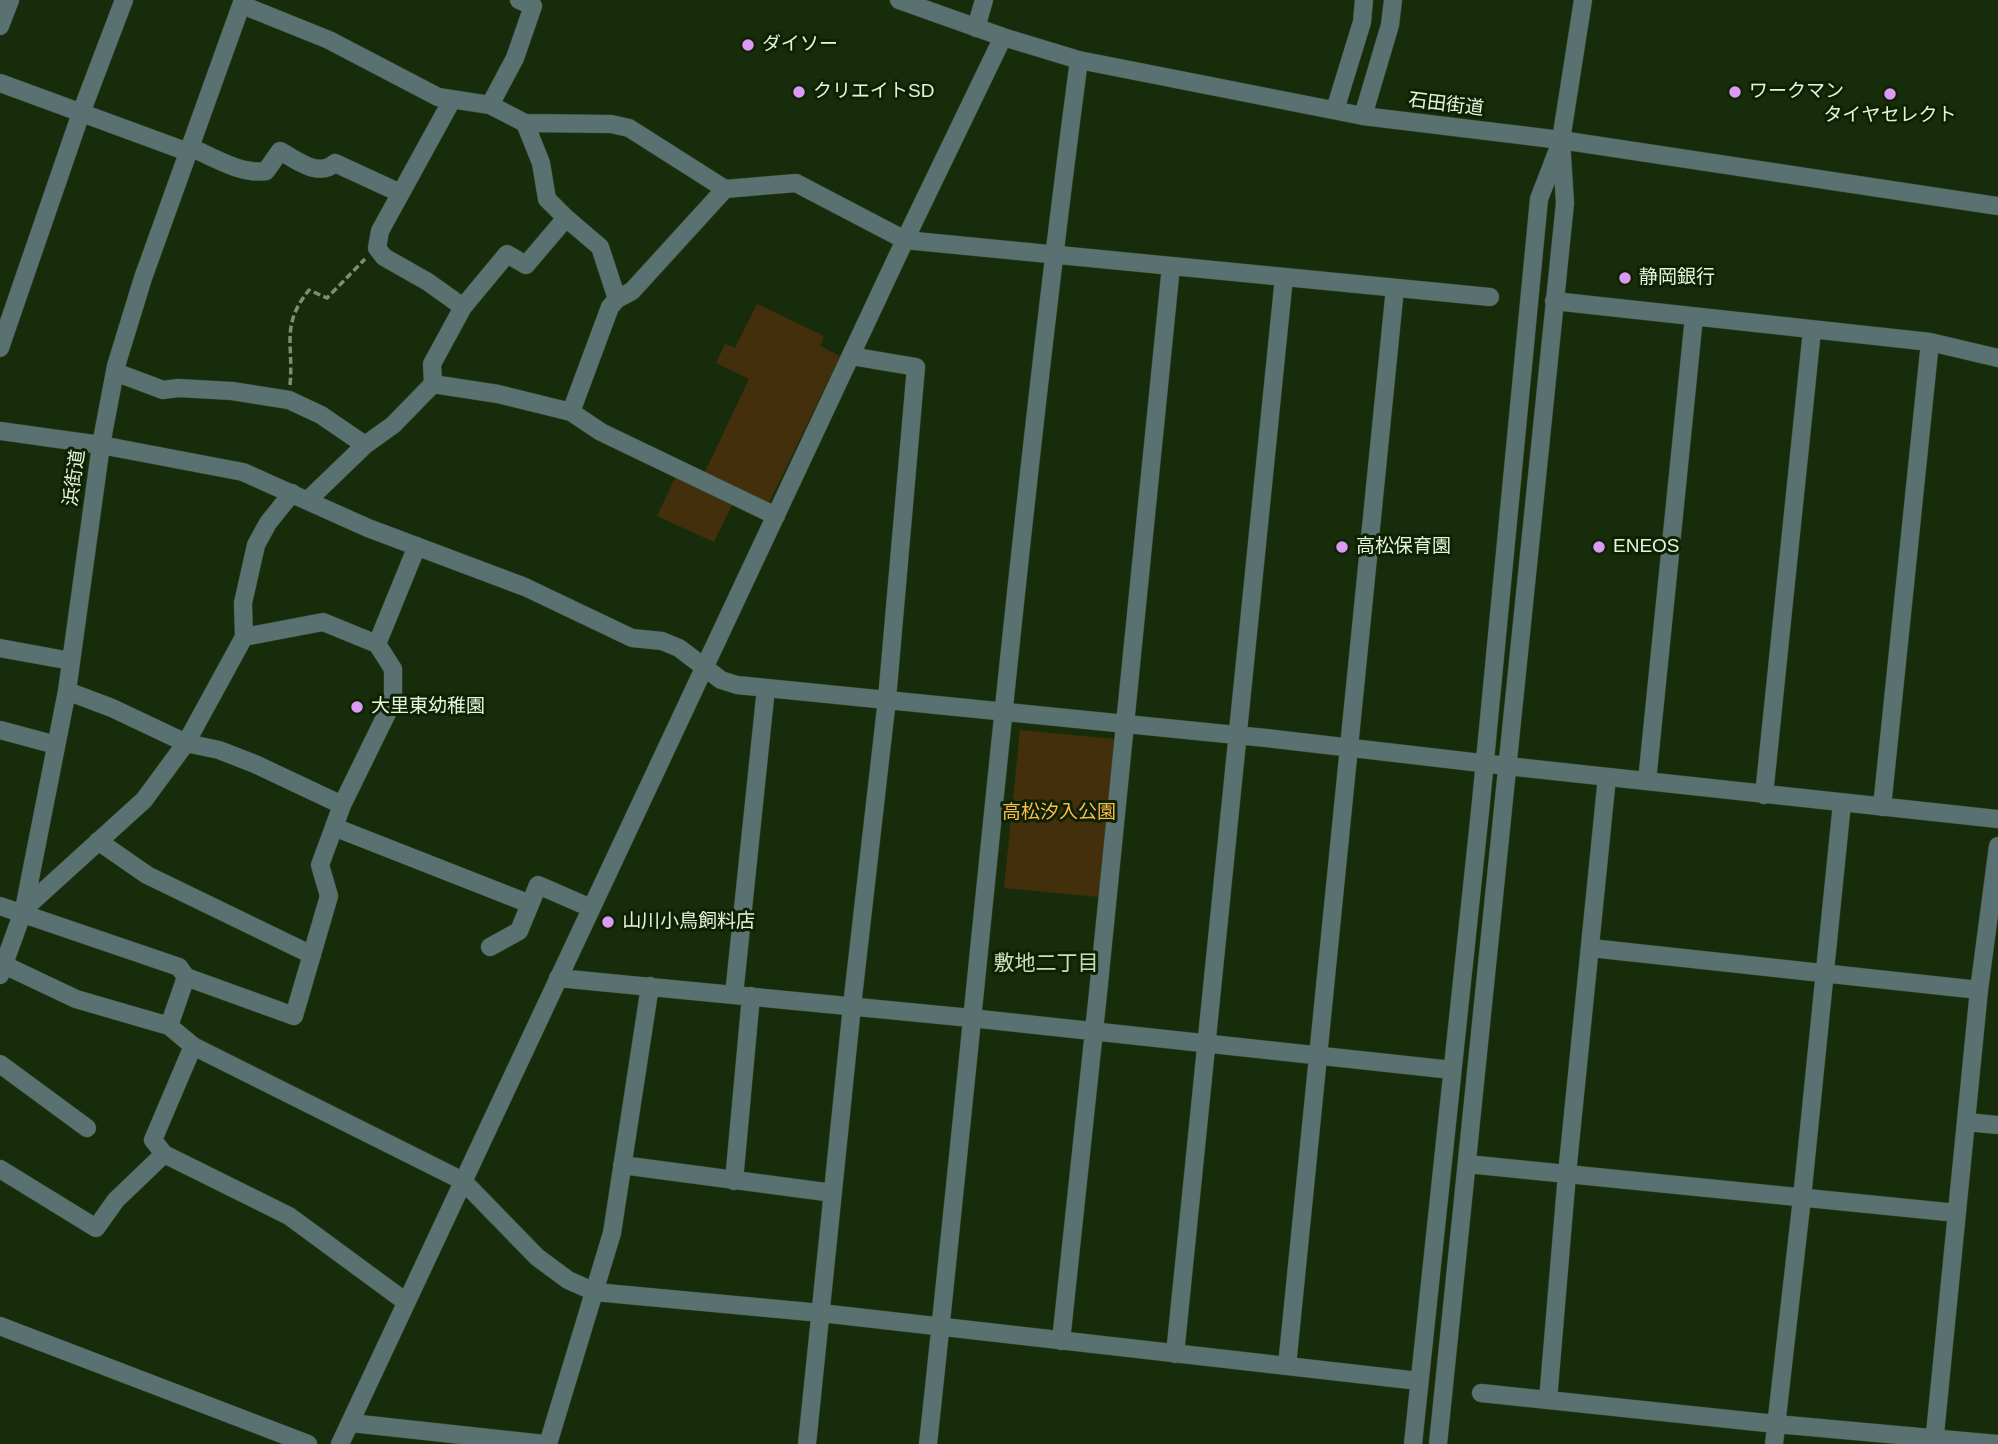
<!DOCTYPE html>
<html>
<head>
<meta charset="utf-8">
<style>
  body { margin:0 }
  canvas { display:block; background:#172c0a }
</style>
</head>
<body>
<canvas width="1998" height="1444"></canvas>
<script>
const g = document.querySelector('canvas').getContext('2d');
g.lineJoin = 'round';
function fillPath(path, color) {
  g.fillStyle = color;
  g.fill(path, 'evenodd');
}
function trace(path, color, width, dash) {
  g.strokeStyle = color;
  g.lineWidth = width;
  g.lineCap = dash ? 'butt' : 'round';
  g.setLineDash(dash || []);
  g.stroke(path);
}
function drawText(font, color, halo, rows, align = 'center') {
  g.font = font + ' Arial,"Noto Sans JP",sans-serif';
  g.lineWidth = 6;
  g.setLineDash([]);
  g.textBaseline = 'middle';
  g.strokeStyle = halo;
  g.fillStyle = color;
  for (const [text, x, y, turn = 0] of rows) {
    g.save();
    g.translate(x, y);
    g.rotate((+turn || 0) * Math.PI / 180);
    g.textAlign = isNaN(turn) ? turn : align;
    if (halo) g.strokeText(text, 0, 0);
    g.fillText(text, 0, 0);
    g.restore();
  }
}
fillPath(new Path2D(`
  M 757,304 L 824,336 L 820,346 L 840,356 L 769,503 L 705,472 L 749,379 L 716,363 L 725,344 L 735,348 Z
  M 676,476 L 733,503 L 714,542 L 657,516 Z
  M 1020,730 L 1115,739 L 1099,897 L 1004,888 Z`), '#442f0d');
const minor = new Path2D(`
  M 899,0 L 1003,37 L 1079,60 L 1363,116 L 1561,140 L 1998,206
  M 242,5 L 329,40 L 438,97 L 490,105 L 525,123 L 611,124 L 629,128 L 725,189
  M 0,26 L 10,0
  M 976,28 L 984,0
  M 0,83 L 188,152
  M 452,100 L 380,231 L 377,248 L 384,257 L 428,282 L 463,307
  M 490,105 L 515,58 L 533,6 L 519,0
  M 1335,110 L 1362,22 L 1364,0
  M 1363,116 L 1390,25 L 1393,0
  M 190,147 C 213,157 241,175 266,171 L 280,151 C 297,160 318,178 335,163 L 400,193
  M 566,218 L 600,247 L 617,299
  M 1554,301 L 1930,342 L 1998,358
  M 0,348 L 81,113 L 124,0
  M 115,372 L 163,390 L 178,388 L 232,391 L 289,400 L 321,415 L 365,445
  M 433,384 L 498,394 L 571,412
  M 0,431 L 101,445 L 243,472 L 368,528 L 525,587 L 632,638 L 662,641 L 679,648 L 721,680 L 737,685 L 1266,738 L 1507,766 L 1998,819
  M 308,500 L 365,445 L 393,425 L 433,384 L 432,364 L 463,307 L 507,254 L 526,265 L 566,218 L 547,199 L 541,163 L 525,123
  M 776,516 L 601,432 L 571,412 L 610,307 L 617,299 L 632,291 L 725,189 L 796,183 L 905,240 L 1490,297
  M 417,546 L 377,644 L 393,669 L 393,701 L 342,805 L 334,827 L 530,904
  M 244,637 L 323,622 L 377,644
  M 0,648 L 71,661
  M 67,691 L 112,708 L 186,743 L 219,750 L 255,764 L 342,805
  M 0,730 L 56,745
  M 1647,781 L 1694,317
  M 1764,795 L 1812,330
  M 1882,807 L 1930,342
  M 98,841 L 147,875 L 312,955
  M 0,906 L 179,967 L 186,977 L 169,1026
  M 24,909 L 144,800 L 186,743 L 244,637 L 243,603 L 256,545 L 268,523 L 292,493
  M 490,947 L 519,931 L 538,885 L 591,908
  M 1591,948 L 1979,990
  M 0,963 L 76,999 L 169,1026 L 193,1046 L 463,1181 L 537,1257 L 568,1280 L 595,1292 L 821,1313 L 1419,1381
  M 0,975 L 24,909 L 67,691 L 101,445 L 116,366 L 143,278 L 243,0
  M 186,977 L 294,1016 L 329,896 L 320,865 L 334,827
  M 558,978 L 971,1018 L 1452,1070
  M 734,995 L 766,688
  M 193,1046 L 153,1140 L 164,1154 L 289,1216 L 406,1302
  M 0,1064 L 87,1128
  M 1966,1122 L 1998,1125
  M 1467,1164 L 1957,1213
  M 622,1165 L 833,1193
  M 0,1169 L 96,1228 L 116,1200 L 164,1154
  M 734,1181 L 751,996
  M 0,1326 L 308,1444
  M 1061,1341 C 1101,983 1134,624 1171,266
  M 1175,1354 L 1284,277
  M 1287,1366 L 1395,288
  M 1481,1393 L 1776,1424 L 1998,1444
  M 1548,1400 L 1567,1174 L 1607,777
  M 351,1423 L 544,1444
  M 340,1444 L 905,240 L 1003,37
  M 548,1444 L 612,1233 L 650,986
  M 807,1444 L 852,1006 L 887,699 L 916,367 L 851,356
  M 928,1444 C 978,982 1018,520 1079,60
  M 1413,1444 L 1481,802 L 1539,199 L 1559,147
  M 1438,1444 L 1565,203 L 1561,140 L 1583,0
  M 1774,1444 L 1802,1198 L 1842,803
  M 1934,1444 L 1979,990 L 1998,846`);
trace(minor, '#344828', 19);
trace(new Path2D(`
  M 290,385 C 294,344 280,326 309,290 L 327,298 L 365,259`), '#7d8f73', 3.5, [7, 3.5]);
trace(minor, '#5a7171', 18);
for (const [x, y, r, color] of [
  [748,45,7,"#da9af6"],
  [799,92,7,"#da9af6"],
  [1735,92,7,"#da9af6"],
  [1890,94,7,"#da9af6"],
  [1625,278,7,"#da9af6"],
  [1342,547,7,"#da9af6"],
  [1599,547,7,"#da9af6"],
  [357,707,7,"#da9af6"],
  [608,922,7,"#da9af6"]
]) {
  const dot = new Path2D();
  dot.arc(x, y, r, 0, 2 * Math.PI);
  g.fillStyle = color;
  g.fill(dot);
  trace(dot, '#0e2202', 2.5);
}
drawText('19px', '#e6f4df', '#0e2202', [
  ["ダイソー",762,45],
  ["クリエイトSD",813,92],
  ["ワークマン",1749,92],
  ["タイヤセレクト",1890,116,"center"],
  ["静岡銀行",1639,278],
  ["高松保育園",1356,547],
  ["ENEOS",1613,547],
  ["大里東幼稚園",371,707],
  ["山川小鳥飼料店",622,922]
], 'left');
drawText('19px', '#e6f4df', '#0e2202', [
  ["石田街道",1446,105,7],
  ["浜街道",75,478,-82]
]);
drawText('19px', '#fdb950', '#0e2202', [
  ["高松汐入公園",1059,813]
]);
drawText('21px', '#c6e1b9', '#0e2202', [
  ["敷地二丁目",1046,964]
]);
</script>
</body>
</html>
